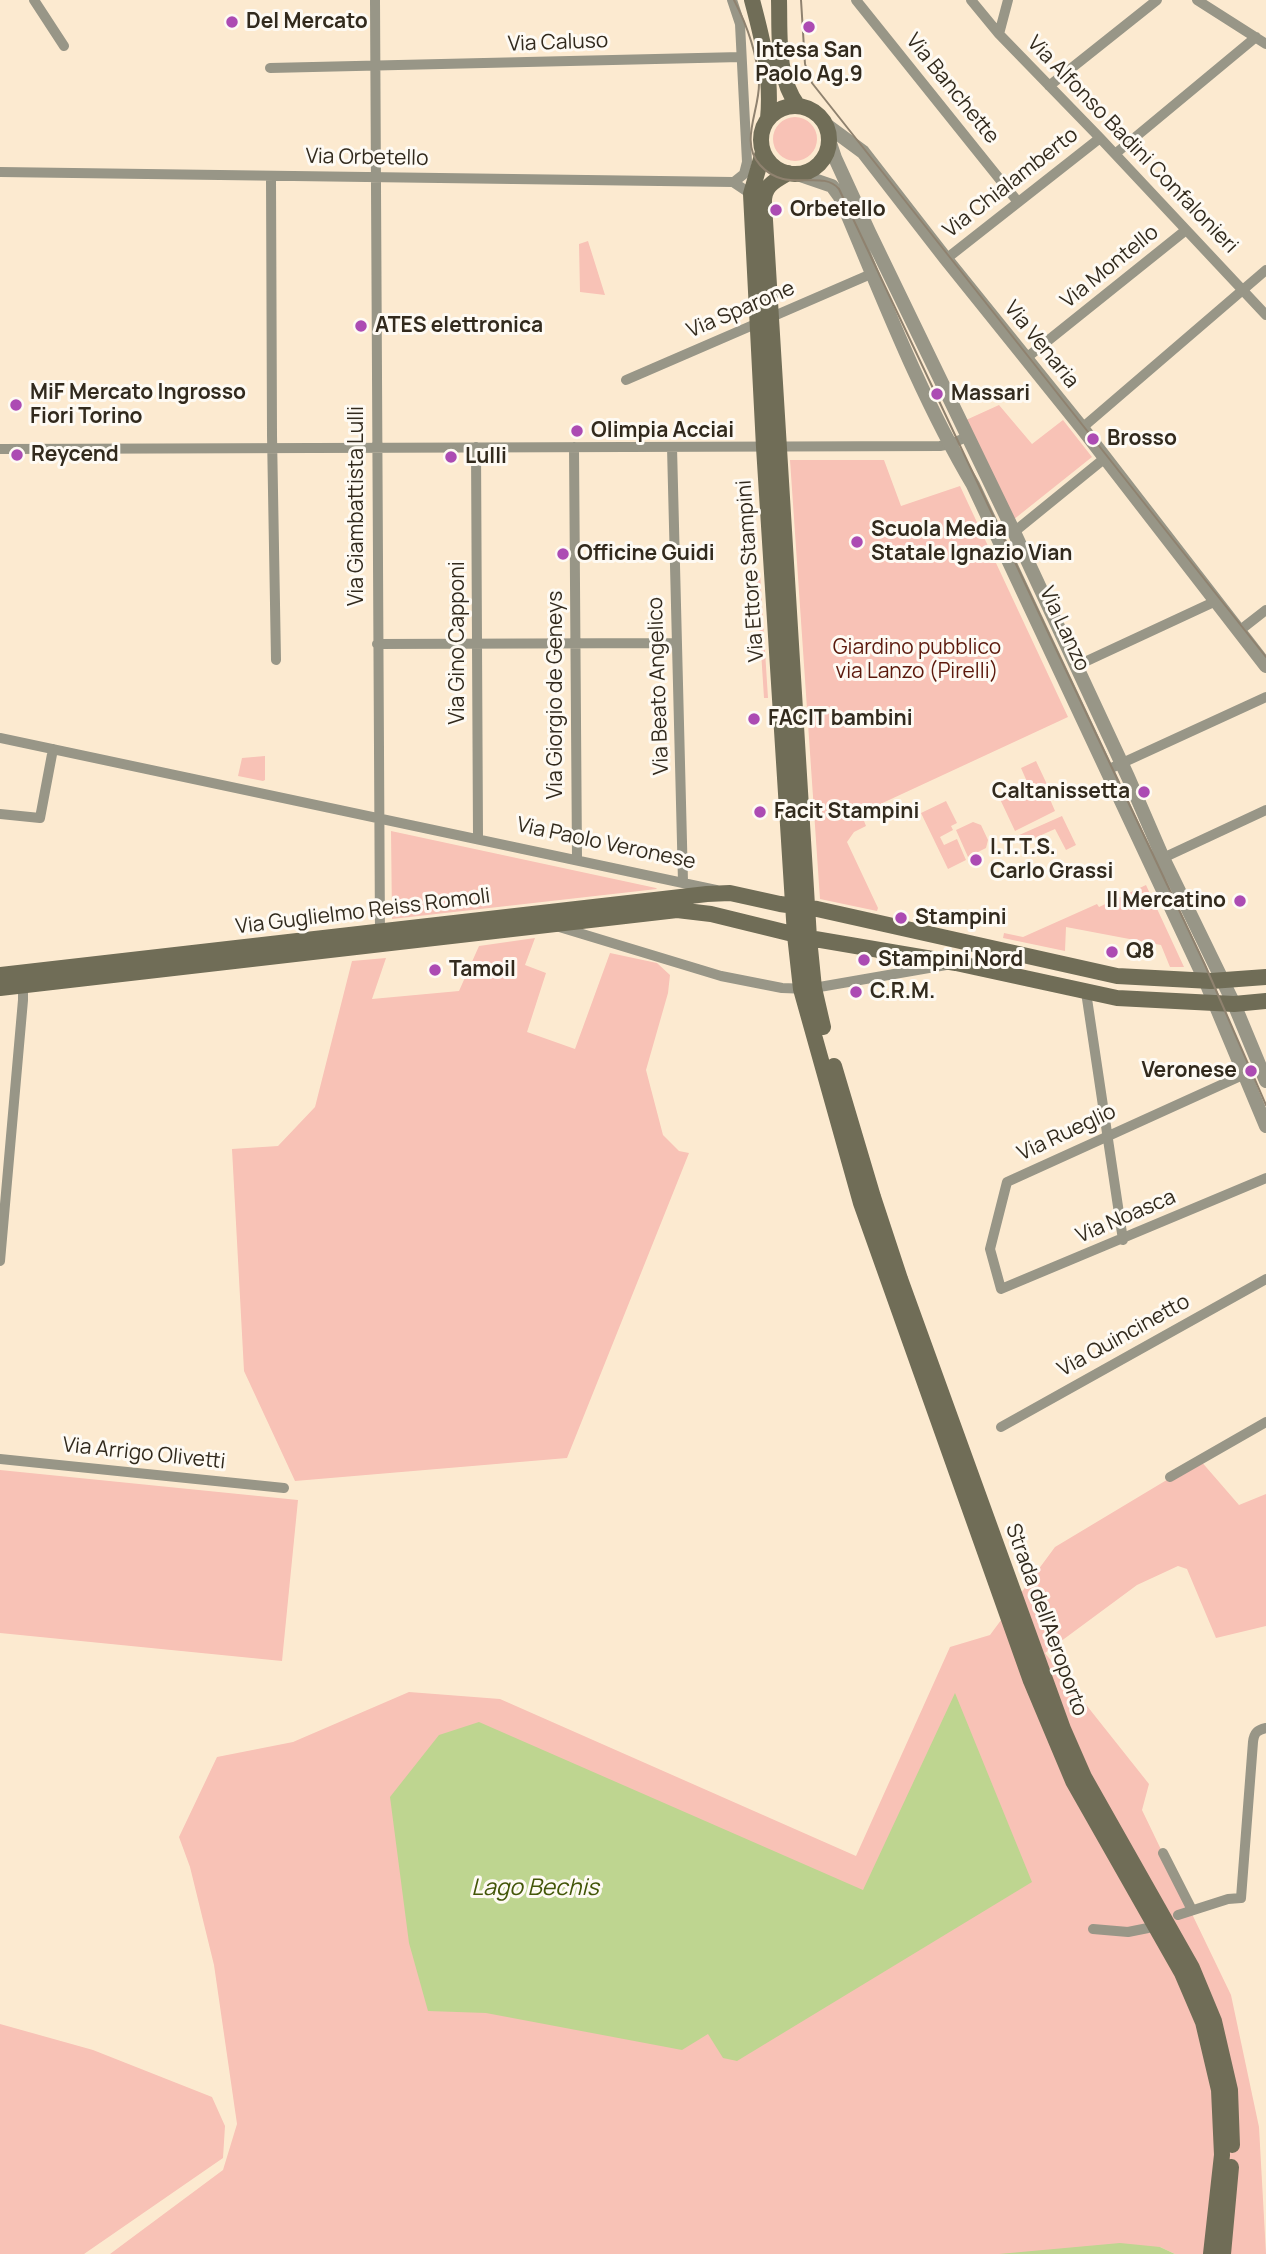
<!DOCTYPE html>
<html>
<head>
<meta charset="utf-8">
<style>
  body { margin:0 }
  canvas { display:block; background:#fcead0 }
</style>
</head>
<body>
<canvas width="1266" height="2254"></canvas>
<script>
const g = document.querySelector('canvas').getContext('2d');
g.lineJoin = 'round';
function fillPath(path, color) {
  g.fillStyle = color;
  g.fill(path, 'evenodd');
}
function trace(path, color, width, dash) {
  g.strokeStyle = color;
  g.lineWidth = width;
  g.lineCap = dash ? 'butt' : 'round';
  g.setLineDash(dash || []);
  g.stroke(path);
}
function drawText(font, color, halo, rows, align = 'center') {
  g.font = font + ' Manrope,sans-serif';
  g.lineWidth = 6;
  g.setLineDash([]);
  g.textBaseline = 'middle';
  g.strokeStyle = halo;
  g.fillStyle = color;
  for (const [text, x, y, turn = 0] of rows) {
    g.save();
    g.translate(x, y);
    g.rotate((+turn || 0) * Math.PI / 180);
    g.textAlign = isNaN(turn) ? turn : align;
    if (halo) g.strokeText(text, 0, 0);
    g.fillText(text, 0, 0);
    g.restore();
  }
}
fillPath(new Path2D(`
  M773 139a22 22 0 1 1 44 0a22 22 0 1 1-44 0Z
  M 588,241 L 605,295 L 580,292 L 579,244 Z
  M 999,405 L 1032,444 L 1063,420 L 1092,457 L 1013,520 L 966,420 Z
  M 790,460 L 884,460 L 901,506 L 960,486 L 1068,717 L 861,813 L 866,826 L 854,832 L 847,842 L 878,908 L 877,911 L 820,899 Z
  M 760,573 L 768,698 L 764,698 L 757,589 L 754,580 Z
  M 265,756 L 265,780 L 263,781 L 238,776 L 242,758 Z
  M 1036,761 L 1052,795 L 1049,797 L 1055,811 L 1015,831 L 999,797 L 1028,784 L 1021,768 Z
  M 946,801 L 957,823 L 951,826 L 953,830 L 940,837 L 944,845 L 957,839 L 966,860 L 948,869 L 921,813 Z
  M 1062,816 L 1076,845 L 1066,850 L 1055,829 L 1021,844 L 1017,836 Z
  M 973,822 L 981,825 L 988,840 L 986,848 L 968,857 L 956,830 Z
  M 391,831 L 656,888 L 657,889 L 392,919 Z
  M 1146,885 L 1184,967 L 1170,967 L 1161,945 L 1066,927 L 1065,951 L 1003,938 L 1004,933 L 1023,937 L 1097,904 L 1099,907 Z
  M 535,938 L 525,965 L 546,973 L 527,1032 L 575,1049 L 610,953 L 657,963 L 670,975 L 668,993 L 646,1070 L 663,1135 L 679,1151 L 689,1153 L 567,1458 L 295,1481 L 244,1371 L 232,1149 L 278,1146 L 315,1107 L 352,961 L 386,958 L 372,999 L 459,991 L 479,946 Z
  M 1200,1460 L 1239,1505 L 1266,1494 L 1266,1626 L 1216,1638 L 1187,1569 L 1178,1566 L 1137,1585 L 1045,1653 L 1149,1784 L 1142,1810 L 1231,1995 L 1259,2127 L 1266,2254 L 1175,2254 L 1160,2247 L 1039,2254 L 110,2254 L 223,2170 L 237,2124 L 214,1965 L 190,1867 L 179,1837 L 217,1757 L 293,1742 L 409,1692 L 500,1699 L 856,1856 L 950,1647 L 990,1635 L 1055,1547 Z
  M 0,1470 L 298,1500 L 282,1661 L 0,1633 Z
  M 0,2024 L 93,2050 L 212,2097 L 225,2126 L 223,2158 L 84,2254 L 0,2254 Z`), '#f8c2b6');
fillPath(new Path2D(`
  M 955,1693 L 1032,1882 L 737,2061 L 723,2058 L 708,2034 L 682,2050 L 486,2013 L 428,2011 L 409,1943 L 390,1797 L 439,1735 L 479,1722 L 863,1890 Z
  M 1120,2243 L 1160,2247 L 1175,2254 L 999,2254 Z`), '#bed590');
trace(new Path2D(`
  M 34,0 L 64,46
  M 375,0 L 380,935
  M 732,0 L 740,24 L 747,162 L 744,174 L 734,182
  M 856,0 L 1018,202
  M 971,0 L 999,34 L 1100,138 L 1266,315
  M 1197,0 L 1266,44
  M 999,34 L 1008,0
  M 270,68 L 741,57
  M 1049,86 L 1157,0
  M 1115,154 L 1256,37
  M 0,172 L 733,182 L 751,194
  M 271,176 L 272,435 L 276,660
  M 946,259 L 1100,138
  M 1025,359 L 1186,230
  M 626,380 L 871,274
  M 1082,428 L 1266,270
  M 476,447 L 478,838
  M 574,447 L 577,859
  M 672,447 L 683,882
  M 0,449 L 940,446 L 950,444 L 967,437
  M 1014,532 L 1105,458
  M 1239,631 L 1266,610
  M 377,644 L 677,643
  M 1076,666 L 1216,601
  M 0,738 L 716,890
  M 1107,770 L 1266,697
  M 0,814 L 40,818 L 53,749
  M 1163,858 L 1266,810
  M 556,926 L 721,976 L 782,988 L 808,989 L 946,965
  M 1086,992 L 1123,1240
  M 1245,1074 L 1007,1182 L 990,1249 L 1001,1289 L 1266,1178
  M 0,1261 L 23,1000 L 23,979
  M 1001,1427 L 1266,1279
  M 0,1459 L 284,1488
  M 1170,1477 L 1266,1422
  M 1163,1853 L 1192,1910
  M 1178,1915 L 1228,1899 L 1241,1898 L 1253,1742 C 1254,1733 1257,1730 1266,1728
  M 1093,1929 L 1128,1932 L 1148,1928`), '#989687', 10);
trace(new Path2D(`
  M 825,124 L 863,152 L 946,259 L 1082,428 L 1266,666
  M 829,140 L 835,158 L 869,232 L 1014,532 L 1128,777 L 1163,858 L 1234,1004 L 1266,1081
  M 797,174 L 832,186 L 840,197 C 881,293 919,394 973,485 L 1205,980 L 1266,1126`), '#989687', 14);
trace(new Path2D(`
  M 752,0 C 763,41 772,77 768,119
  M 779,0 C 780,35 776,77 798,106
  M761 140a34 34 0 1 1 68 0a34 34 0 1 1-68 0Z
  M 763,152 L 751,194 L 764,447 L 795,935 L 801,989 L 861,1203 L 1031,1681 L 1073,1781 L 1182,1973 L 1203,2022 L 1219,2090 L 1222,2155 L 1211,2254
  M 788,173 C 774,181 763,186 764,204 L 809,938 L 814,988 L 823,1027
  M 0,975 L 707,894 L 730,893 L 780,904 L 817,909 L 1117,976 L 1211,981 L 1266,977
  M 0,988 L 677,910 L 711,914 L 809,938 L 956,963 L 1117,998 L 1234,1004 L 1266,1001
  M 834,1066 L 873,1197 L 900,1279 L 1063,1729 L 1084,1777 L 1192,1968 L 1214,2021 L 1230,2090 L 1232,2145
  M 1223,2254 L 1231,2167`), '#706d57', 16);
trace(new Path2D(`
  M 734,0 C 747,25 757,54 759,82 C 760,110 739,142 760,165 C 787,195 821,168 839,189 L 1205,965 L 1266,1105
  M 801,0 L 805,64 L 812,83 L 1266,657`), '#8f826f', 2);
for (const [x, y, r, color] of [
  [232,22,7,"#ac4bb3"],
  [809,27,7,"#ac4bb3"],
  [776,210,7,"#ac4bb3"],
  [361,326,7,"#ac4bb3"],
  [937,394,7,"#ac4bb3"],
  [16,405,7,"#ac4bb3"],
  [577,431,7,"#ac4bb3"],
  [1093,439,7,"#ac4bb3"],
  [17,455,7,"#ac4bb3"],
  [451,457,7,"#ac4bb3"],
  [857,542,7,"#ac4bb3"],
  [563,554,7,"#ac4bb3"],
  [754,719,7,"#ac4bb3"],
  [1144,792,7,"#ac4bb3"],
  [760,812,7,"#ac4bb3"],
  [976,860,7,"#ac4bb3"],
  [1240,901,7,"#ac4bb3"],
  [901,918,7,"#ac4bb3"],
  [1112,952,7,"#ac4bb3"],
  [864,960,7,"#ac4bb3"],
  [435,970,7,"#ac4bb3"],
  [856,992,7,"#ac4bb3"],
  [1251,1071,7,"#ac4bb3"]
]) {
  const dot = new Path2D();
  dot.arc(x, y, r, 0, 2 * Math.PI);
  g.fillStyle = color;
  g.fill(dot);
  trace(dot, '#fefaf3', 2.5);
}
drawText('bold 21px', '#322a1d', '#fefaf3', [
  ["Del Mercato",246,22],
  ["Intesa San",809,51,"center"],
  ["Paolo Ag.9",809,75,"center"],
  ["Orbetello",790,210],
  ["ATES elettronica",375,326],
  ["MiF Mercato Ingrosso",30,393],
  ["Fiori Torino",30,417],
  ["Massari",951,394],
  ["Olimpia Acciai",591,431],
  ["Brosso",1107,439],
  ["Reycend",31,455],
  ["Lulli",465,457],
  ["Scuola Media",871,530],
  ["Statale Ignazio Vian",871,554],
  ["Officine Guidi",577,554],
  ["FACIT bambini",768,719],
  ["Caltanissetta",1130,792,"right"],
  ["Facit Stampini",774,812],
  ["I.T.T.S.",990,848],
  ["Carlo Grassi",990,872],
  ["Il Mercatino",1226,901,"right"],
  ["Stampini",915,918],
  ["Q8",1126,952],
  ["Stampini Nord",878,960],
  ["Tamoil",449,970],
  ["C.R.M.",870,992],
  ["Veronese",1237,1071,"right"]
], 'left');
drawText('21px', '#322a1d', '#fefaf3', [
  ["Via Caluso",558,43,-2],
  ["Via Banchette",952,89,51],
  ["Via Alfonso Badini Confalonieri",1132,145,46],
  ["Via Orbetello",367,158,1],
  ["Via Chialamberto",1011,183,-38],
  ["Via Montello",1110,267,-39],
  ["Via Sparone",741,310,-23],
  ["Via Venaria",1041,345,51],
  ["Via Giambattista Lulli",357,506,-90],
  ["Via Ettore Stampini",751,571,-94],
  ["Via Lanzo",1064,629,65],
  ["Via Gino Capponi",458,643,-90],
  ["Via Beato Angelico",659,686,-92],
  ["Via Giorgio de Geneys",556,695,-90],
  ["Via Paolo Veronese",606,844,12],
  ["Via Guglielmo Reiss Romoli",363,912,-7],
  ["Via Rueglio",1067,1133,-25],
  ["Via Noasca",1126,1217,-23],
  ["Via Quincinetto",1124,1336,-29],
  ["Via Arrigo Olivetti",144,1454,6],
  ["Strada dell'Aeroporto",1046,1620,70]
]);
drawText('21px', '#5c190c', '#fefaf3', [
  ["Giardino pubblico",917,648],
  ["via Lanzo (Pirelli)",917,672]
]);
drawText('italic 23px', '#435608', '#fefaf3', [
  ["Lago Bechis",535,1889]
]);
</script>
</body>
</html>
